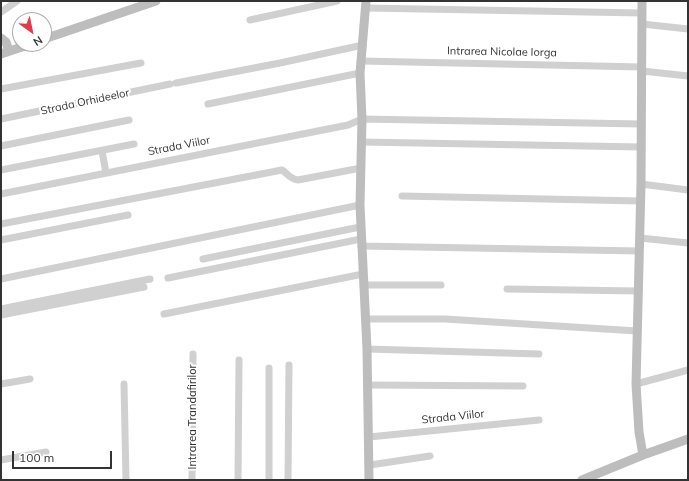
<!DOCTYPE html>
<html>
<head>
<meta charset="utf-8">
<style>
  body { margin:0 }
  #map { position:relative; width:689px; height:481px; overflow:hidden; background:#fff; font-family:Mulish,sans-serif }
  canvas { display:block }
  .frame { position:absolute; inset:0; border:2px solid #333; pointer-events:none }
  .north { position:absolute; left:12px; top:12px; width:40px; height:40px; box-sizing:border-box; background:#fff; border:1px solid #adadad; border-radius:50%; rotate:147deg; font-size:11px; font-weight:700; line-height:16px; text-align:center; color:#333 }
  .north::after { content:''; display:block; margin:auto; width:14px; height:18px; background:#e63946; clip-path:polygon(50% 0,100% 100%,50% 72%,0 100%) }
  .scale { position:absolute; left:12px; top:451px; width:100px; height:18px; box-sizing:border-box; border:2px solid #333; border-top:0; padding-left:5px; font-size:12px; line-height:14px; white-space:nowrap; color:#333; -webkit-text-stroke:3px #fff; paint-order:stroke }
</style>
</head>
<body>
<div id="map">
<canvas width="689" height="481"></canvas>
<div class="frame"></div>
<div class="north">N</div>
<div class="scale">100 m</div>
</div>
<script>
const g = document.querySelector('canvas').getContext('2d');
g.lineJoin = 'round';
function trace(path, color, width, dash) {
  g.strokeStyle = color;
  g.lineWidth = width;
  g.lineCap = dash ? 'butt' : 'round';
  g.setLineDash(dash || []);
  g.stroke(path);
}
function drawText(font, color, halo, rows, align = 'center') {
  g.font = font + ' Mulish,sans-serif';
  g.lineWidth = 4;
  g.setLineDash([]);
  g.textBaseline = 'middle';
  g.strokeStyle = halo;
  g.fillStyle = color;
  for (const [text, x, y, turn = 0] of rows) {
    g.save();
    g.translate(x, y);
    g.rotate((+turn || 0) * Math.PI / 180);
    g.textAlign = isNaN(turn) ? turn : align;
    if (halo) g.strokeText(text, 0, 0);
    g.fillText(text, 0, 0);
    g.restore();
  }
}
trace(new Path2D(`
  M 366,8 L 642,13
  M 1,12 L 17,1
  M 250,20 L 337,1
  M 642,24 L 688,29
  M 361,61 L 642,67
  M 642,71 L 688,76
  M 176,83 L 280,63 L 363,45
  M 1,89 L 141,63
  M 208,104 L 360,73
  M 1,119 L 170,84
  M 361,142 L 641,147
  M 1,146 L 129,120
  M 102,151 L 106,173
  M 1,170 L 134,144
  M 641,184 L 688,190
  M 1,194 L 348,125 L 362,119 L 641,124
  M 402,196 L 640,201
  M 1,224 L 282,170 C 288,174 290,179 298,180 L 361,168
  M 640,238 L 688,243
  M 1,240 L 128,215
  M 361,246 L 639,251
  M 203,259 L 360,227
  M 168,278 L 361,239
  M 1,279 L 360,205
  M 364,285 L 441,285
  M 507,289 L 639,291
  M 1,309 L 150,279
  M 164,314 L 363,274
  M 1,315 L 144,287
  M 366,319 L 445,319 L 637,331
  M 367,349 L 539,354
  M 1,384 L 30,379
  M 124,384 L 126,480
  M 636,384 L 688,370
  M 368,385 L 523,386
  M 369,437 L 539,420
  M 1,460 L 46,452
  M 370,465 L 430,456
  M 192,480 L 193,354
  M 238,480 L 239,360
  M 269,480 L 269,368
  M 288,480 L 289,365`), '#d0d0d0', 7);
trace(new Path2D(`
  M 366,1 L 360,73 L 362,119 L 360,205 L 367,349 L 369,480
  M 642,1 L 641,184 L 636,384 L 639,432 L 643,455
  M 1,38 L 6,42 L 9,51
  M 44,39 L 156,1
  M 1,54 L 31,44
  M 582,480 L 643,455 L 688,439`), '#bdbdbd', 9);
drawText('11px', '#333', '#fff', [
  ["Intrarea Nicolae Iorga",502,52,1],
  ["Strada Orhideelor",85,102,-12],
  ["Strada Viilor",179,146,-11],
  ["Intrarea Trandafirilor",193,417,-90],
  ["Strada Viilor",453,417,-6]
]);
</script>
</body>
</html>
